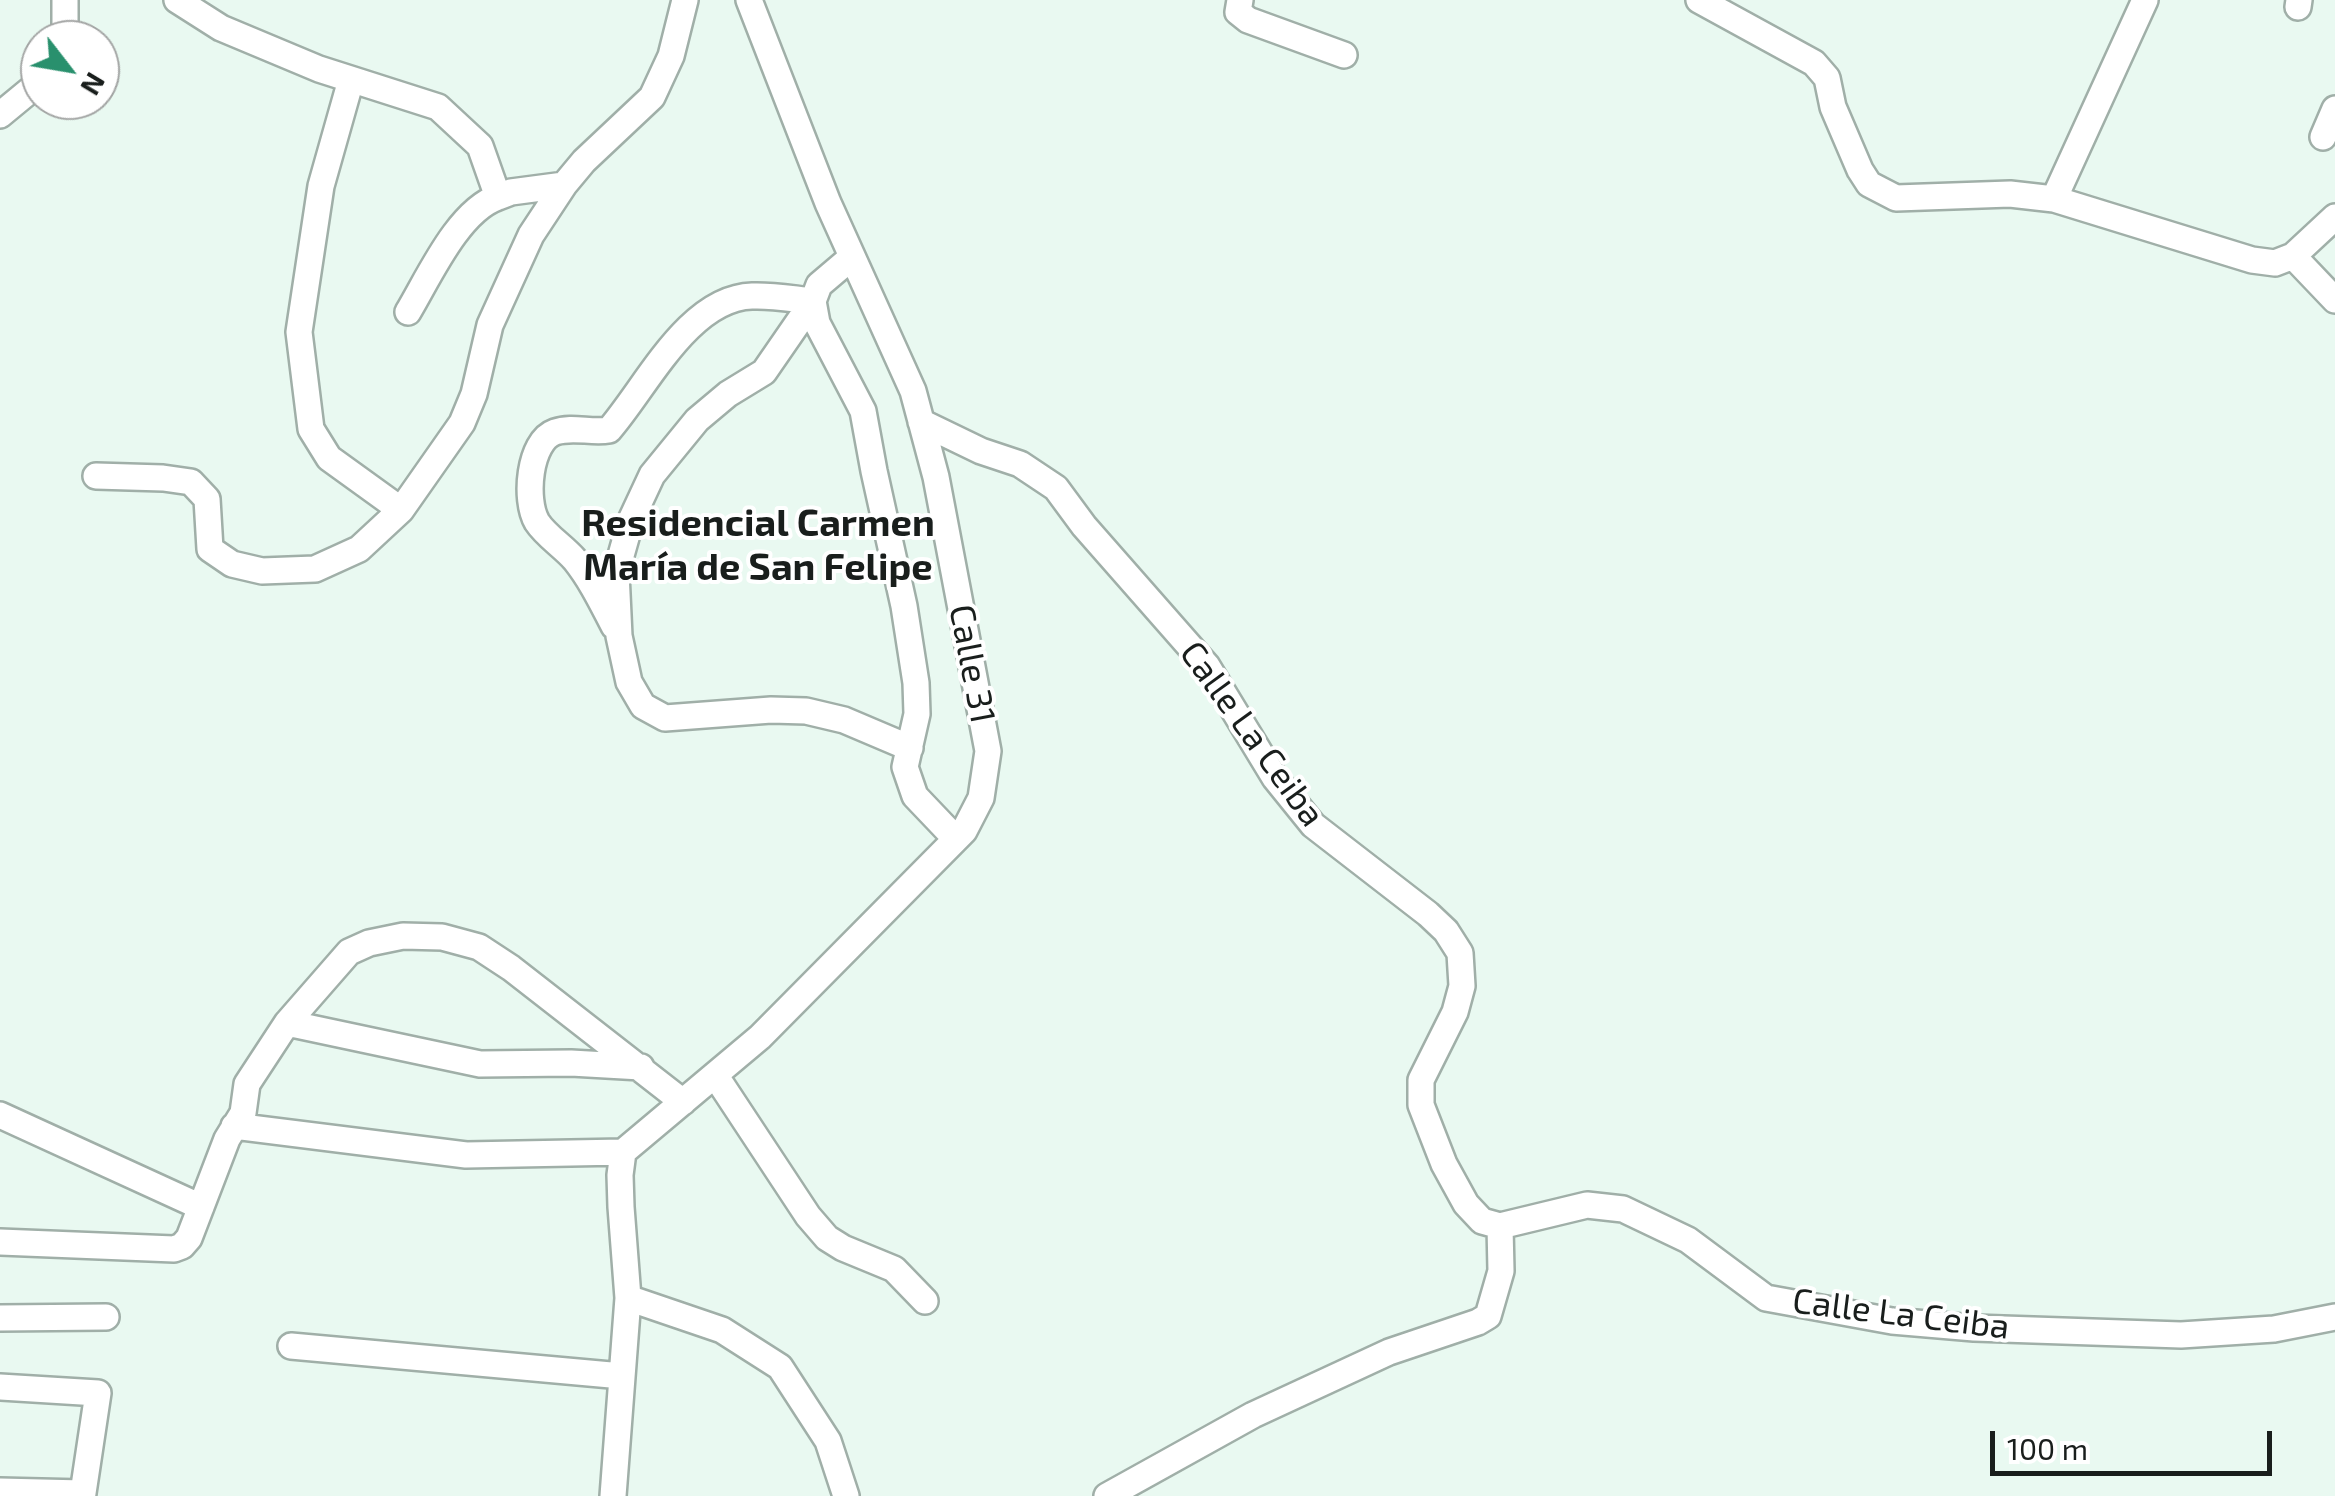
<!DOCTYPE html>
<html>
<head>
<meta charset="utf-8">
<style>
  body { margin:0 }
  #map { position:relative; width:2335px; height:1496px; overflow:hidden; background:#e9f9f1; font-family:"Exo 2",sans-serif }
  canvas { display:block }
  .north { position:absolute; left:20px; top:20px; width:100px; height:100px; box-sizing:border-box; background:#fff; border:2px solid #a3a5a4; border-radius:50%; rotate:121deg; font-size:28px; font-weight:700; line-height:40px; text-align:center; color:#191e1c }
  .north::after { content:''; display:block; margin:auto; width:35px; height:45px; background:#29906d; clip-path:polygon(50% 0,100% 100%,50% 72%,0 100%) }
  .scale { position:absolute; left:1990px; top:1431px; width:282px; height:45px; box-sizing:border-box; border:5px solid #191e1c; border-top:0; padding-left:12px; font-size:30px; line-height:35px; white-space:nowrap; color:#191e1c; -webkit-text-stroke:8px #fff; paint-order:stroke }
</style>
</head>
<body>
<div id="map">
<canvas width="2335" height="1496"></canvas>
<div class="north">N</div>
<div class="scale">100 m</div>
</div>
<script>
const g = document.querySelector('canvas').getContext('2d');
g.lineJoin = 'round';
function trace(path, color, width, dash) {
  g.strokeStyle = color;
  g.lineWidth = width;
  g.lineCap = dash ? 'butt' : 'round';
  g.setLineDash(dash || []);
  g.stroke(path);
}
function drawText(font, color, halo, rows, align = 'center') {
  g.font = font + ' "Exo 2",sans-serif';
  g.lineWidth = 8;
  g.setLineDash([]);
  g.textBaseline = 'middle';
  g.strokeStyle = halo;
  g.fillStyle = color;
  for (const [text, x, y, turn = 0] of rows) {
    g.save();
    g.translate(x, y);
    g.rotate((+turn || 0) * Math.PI / 180);
    g.textAlign = isNaN(turn) ? turn : align;
    if (halo) g.strokeText(text, 0, 0);
    g.fillText(text, 0, 0);
    g.restore();
  }
}
const minor = new Path2D(`
  M 177,0 L 221,28 L 319,69 L 438,107 L 480,146 L 498,197 L 511,192 L 564,185
  M 1240,0 L 1238,12 L 1248,20 L 1344,55
  M 1699,0 L 1814,63 L 1827,78 L 1833,107 L 1860,170 L 1869,184 L 1896,198 L 2010,194 L 2054,199 L 2252,260 L 2275,263 L 2293,256 L 2335,217
  M 2298,7 L 2299,0
  M 65,40 L 65,0
  M 351,80 L 321,186 L 299,332 L 311,429 L 329,458 L 401,510
  M 0,115 L 40,82
  M 2323,137 L 2335,109
  M 2054,199 L 2145,0
  M 2293,256 L 2335,300
  M 852,257 L 819,285 L 813,301 L 817,323 L 863,411 L 874,471 L 904,606 L 916,683 L 917,714 L 905,767 L 915,796 L 956,839
  M 813,301 L 764,372 L 728,394 L 697,420 L 652,475 L 631,520 L 616,573 L 619,636 L 629,682 L 643,706 L 665,718 L 771,710 L 806,711 L 844,720 L 910,748
  M 408,312 C 429,277 458,211 498,197
  M 921,422 L 981,451 L 1020,464 L 1056,488 L 1084,526 L 1207,666 L 1275,778 L 1313,825 L 1428,914 L 1446,931 L 1460,953 L 1462,986 L 1455,1012 L 1421,1080 L 1421,1105 L 1444,1164 L 1466,1204 L 1482,1221 L 1500,1226 L 1587,1205 L 1623,1209 L 1688,1240 L 1766,1298 L 1892,1321 L 1974,1328 L 2181,1335 L 2274,1329 L 2335,1317
  M 96,476 L 163,478 L 191,482 L 207,499 L 210,549 L 232,564 L 262,571 L 315,569 L 359,549 L 401,510 L 462,423 L 474,394 L 490,325 L 531,235 L 564,185 L 584,161 L 652,97 L 671,56 L 685,0
  M 614,626 C 602,603 591,580 575,560 C 564,547 546,536 537,522 C 524,500 529,441 555,432 C 572,426 591,433 609,430 C 646,388 688,298 752,296 C 772,295 793,299 813,301
  M 287,1023 L 480,1064 L 571,1063 L 641,1067
  M 715,1075 L 808,1216 L 827,1238 L 843,1248 L 894,1269 L 925,1301
  M 0,1115 L 201,1207
  M 234,1126 L 466,1155 L 623,1152
  M 0,1242 L 174,1249 L 182,1246 L 189,1238 L 227,1139 L 243,1113 L 247,1084 L 287,1023 L 349,952 L 369,943 L 403,936 L 442,937 L 479,947 L 511,968 L 683,1102
  M 628,1298 L 722,1330 L 780,1367 L 828,1441 L 846,1496
  M 0,1318 L 106,1317
  M 291,1346 L 622,1376
  M 0,1387 L 98,1393 L 83,1493
  M 0,1491 L 83,1493
  M 613,1496 L 628,1298 L 621,1207 L 620,1175 L 623,1152 L 760,1037 L 964,831 L 981,798 L 988,751 L 936,477 L 913,391 L 828,203 L 749,0
  M 1107,1496 L 1253,1415 L 1389,1352 L 1478,1322 L 1488,1316 L 1501,1271 L 1500,1226`);
trace(minor, '#a0afa8', 30);
trace(minor, '#fff', 25);
drawText('35px', '#191e1c', '#fff', [
  ["Calle 31",972,664,79],
  ["Calle La Ceiba",1252,734,54],
  ["Calle La Ceiba",1901,1314,7]
]);
drawText('bold 38px', '#191e1c', '#fff', [
  ["Residencial Carmen",758,523],
  ["María de San Felipe",758,567]
]);
</script>
</body>
</html>
